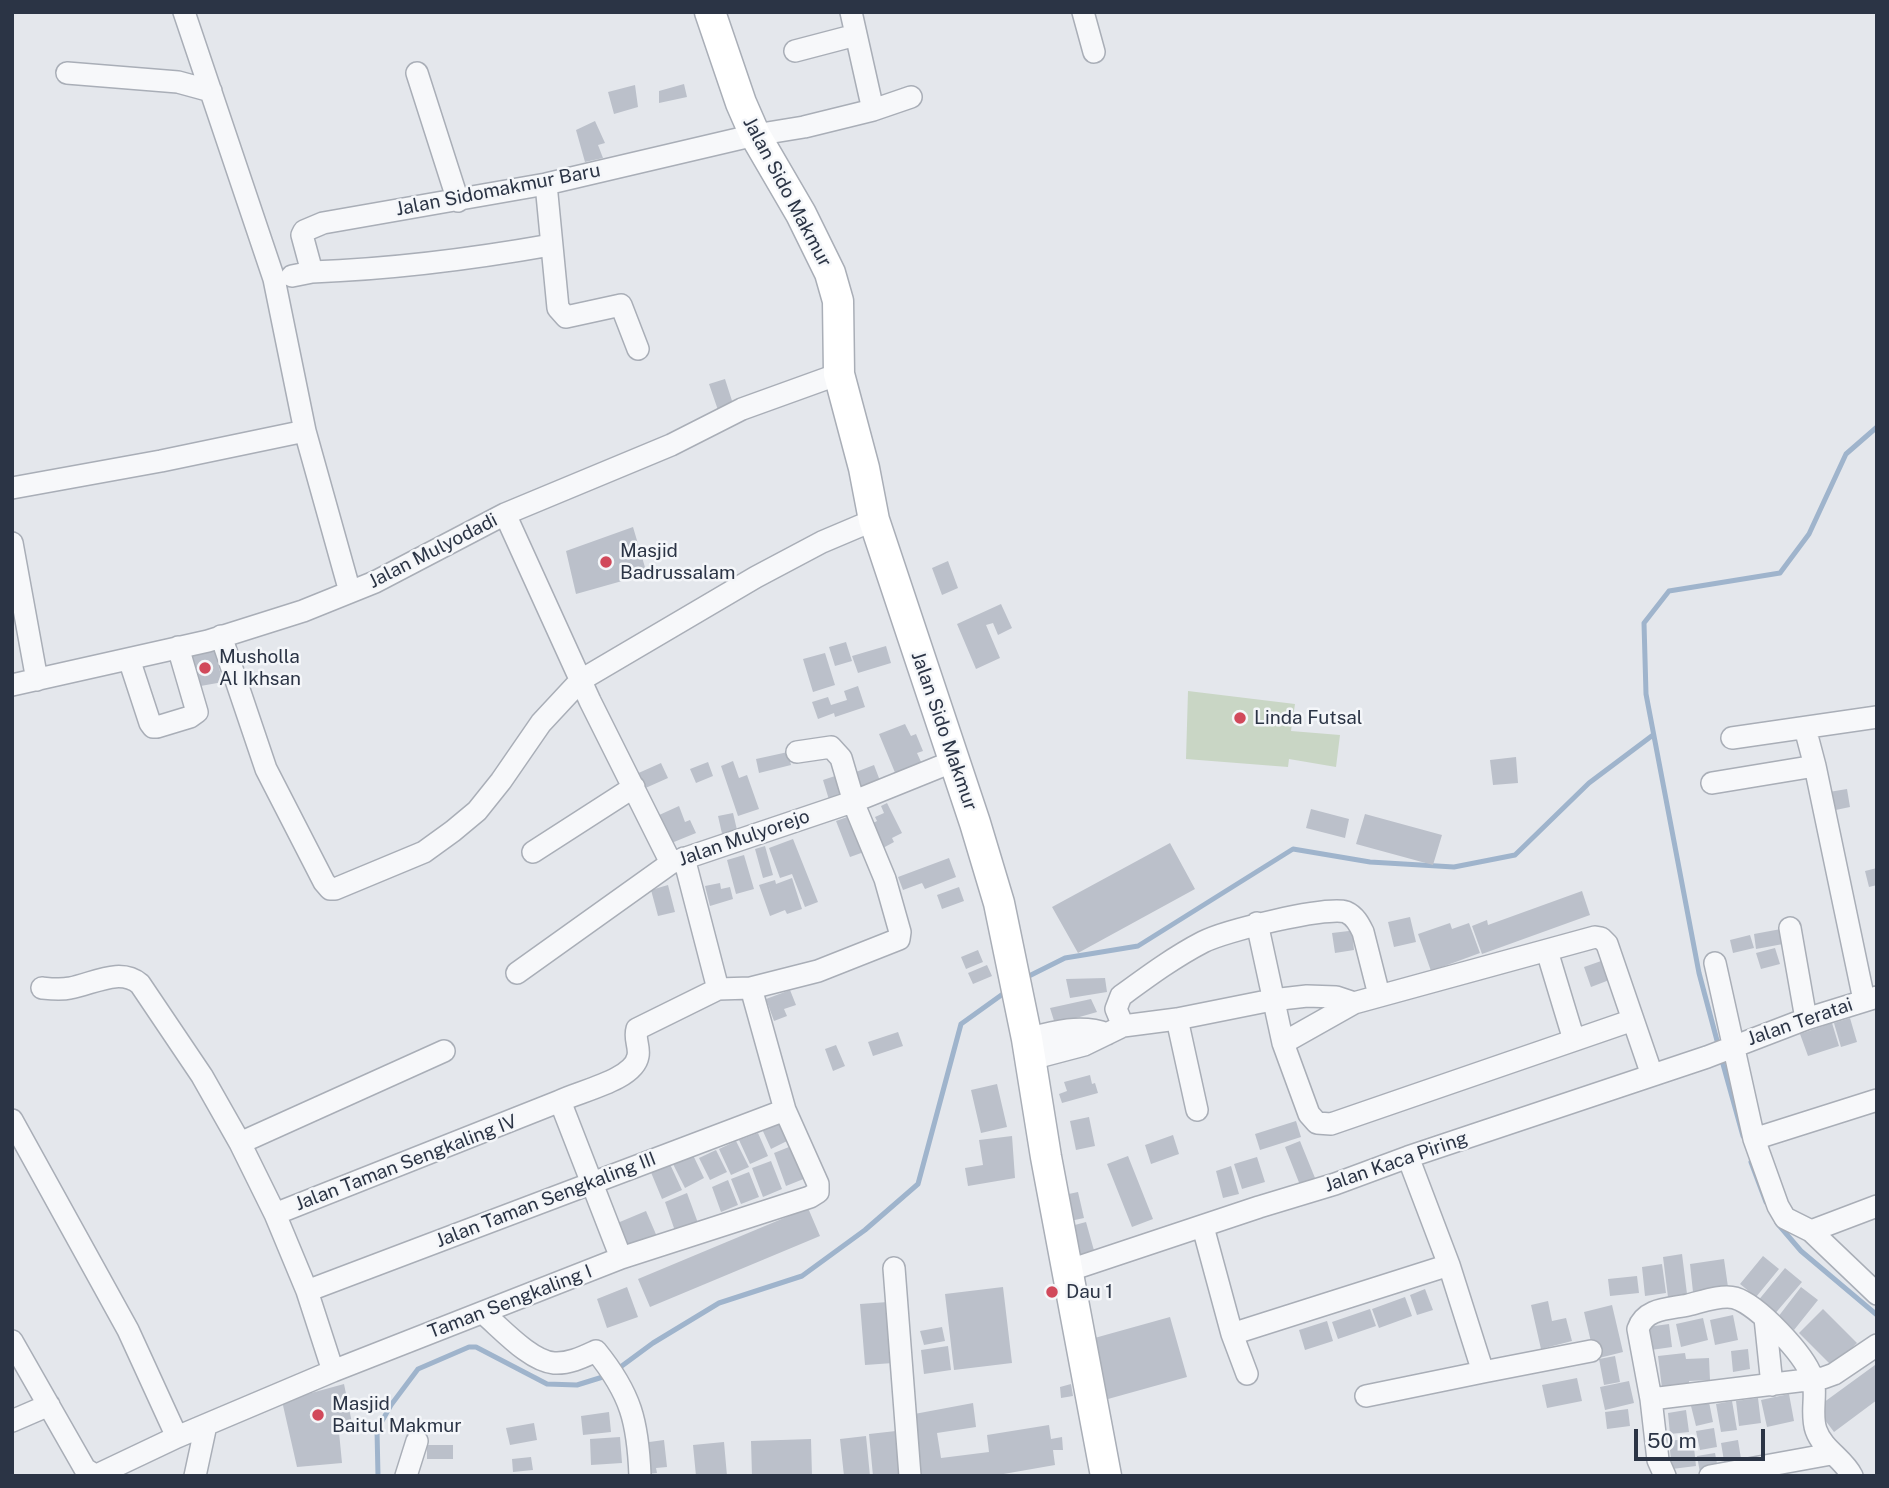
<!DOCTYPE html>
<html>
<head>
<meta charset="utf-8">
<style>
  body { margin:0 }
  #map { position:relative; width:1889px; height:1488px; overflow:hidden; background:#e4e7ec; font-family:"Public Sans",sans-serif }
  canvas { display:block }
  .frame { position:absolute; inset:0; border:14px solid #2b3445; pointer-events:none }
  .scale { position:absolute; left:1634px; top:1429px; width:131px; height:32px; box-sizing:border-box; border:4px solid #2b3445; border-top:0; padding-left:9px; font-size:21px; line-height:24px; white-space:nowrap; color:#2b3445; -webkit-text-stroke:5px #f4f6f9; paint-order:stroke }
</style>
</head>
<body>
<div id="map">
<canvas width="1889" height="1488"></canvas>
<div class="frame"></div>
<div class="scale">50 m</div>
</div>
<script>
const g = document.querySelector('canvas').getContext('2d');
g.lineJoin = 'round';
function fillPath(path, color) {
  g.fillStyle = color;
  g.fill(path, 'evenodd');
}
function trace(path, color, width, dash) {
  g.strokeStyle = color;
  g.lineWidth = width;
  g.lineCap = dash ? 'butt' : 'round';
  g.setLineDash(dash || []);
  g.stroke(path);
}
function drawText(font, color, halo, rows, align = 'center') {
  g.font = font + ' "Public Sans",sans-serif';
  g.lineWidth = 5;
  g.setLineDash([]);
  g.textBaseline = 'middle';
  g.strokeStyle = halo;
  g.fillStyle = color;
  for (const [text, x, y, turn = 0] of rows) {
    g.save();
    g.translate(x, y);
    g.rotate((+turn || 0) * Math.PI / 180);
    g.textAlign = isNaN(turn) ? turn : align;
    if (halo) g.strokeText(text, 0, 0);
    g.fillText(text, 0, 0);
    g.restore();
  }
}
fillPath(new Path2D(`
  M 1188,691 L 1295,704 L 1291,731 L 1340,735 L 1336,767 L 1289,759 L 1288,767 L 1186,759 Z`), '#c9d6c5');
trace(new Path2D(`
  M 1023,979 L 1065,958 L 1138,946 L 1293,849 L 1370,862 L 1454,867 L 1515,855 L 1589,783 L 1653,735
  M 1719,1048 L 1699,973 L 1646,694 L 1644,623 L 1669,591 L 1780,573 L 1809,534 L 1846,454 L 1877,427
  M 1721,1057 L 1743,1136
  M 1751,1162 L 1766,1202
  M 1777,1223 L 1801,1251 L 1877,1315
  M 615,1371 L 653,1343 L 719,1303 L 802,1276 L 865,1230 L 918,1184 L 961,1024 L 1007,991
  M 378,1476 L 377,1430 L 391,1405 L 418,1369 L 469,1347 L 476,1347 L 547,1384 L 577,1385 L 606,1376`), '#9fb4cc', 5);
fillPath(new Path2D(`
  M 684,84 L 687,97 L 659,103 L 659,91 Z
  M 635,85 L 638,107 L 614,114 L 608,92 Z
  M 595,121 L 605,143 L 598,145 L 603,158 L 585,162 L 576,130 Z
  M 725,379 L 734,407 L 719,413 L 709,384 Z
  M 633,527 L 647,574 L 576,594 L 566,551 Z
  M 948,561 L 958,588 L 942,595 L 932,568 Z
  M 1001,604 L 1012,628 L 998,635 L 993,623 L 986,625 L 1000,658 L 976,669 L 957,624 Z
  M 846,642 L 852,661 L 835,666 L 829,647 Z
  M 886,646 L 891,663 L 858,673 L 852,656 Z
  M 214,650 L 223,682 L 195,687 L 188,655 Z
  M 825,653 L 835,685 L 813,692 L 803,659 Z
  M 858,686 L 865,707 L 835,717 L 834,713 L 818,719 L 812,702 L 828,697 L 831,705 L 847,700 L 844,691 Z
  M 905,724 L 911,736 L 916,734 L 923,751 L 917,753 L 922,764 L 896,775 L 879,734 Z
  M 788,752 L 791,765 L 759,773 L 756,759 Z
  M 1516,757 L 1518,783 L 1493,785 L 1490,760 Z
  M 733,761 L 739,778 L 747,775 L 759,809 L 738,816 L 721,766 Z
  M 708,762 L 713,776 L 696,783 L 690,769 Z
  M 661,763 L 668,778 L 641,790 L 634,775 Z
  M 874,765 L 882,786 L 864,793 L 856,772 Z
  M 838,775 L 846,798 L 830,803 L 823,780 Z
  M 1847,789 L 1850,807 L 1826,812 L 1823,793 Z
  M 887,803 L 902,833 L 892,838 L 894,842 L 883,848 L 871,824 L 877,821 L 875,817 L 884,813 L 881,806 Z
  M 679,806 L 685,822 L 690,820 L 696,833 L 669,844 L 657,816 Z
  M 1311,809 L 1349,819 L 1345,838 L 1306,828 Z
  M 733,813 L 738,834 L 723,838 L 718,816 Z
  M 1365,814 L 1442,835 L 1433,865 L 1356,844 Z
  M 850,816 L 864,852 L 850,857 L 836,821 Z
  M 793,839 L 818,902 L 805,907 L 792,874 L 780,878 L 769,848 Z
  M 1170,843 L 1195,889 L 1078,953 L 1052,907 Z
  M 765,846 L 773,875 L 763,878 L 755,849 Z
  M 744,855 L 754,889 L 736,894 L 727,860 Z
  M 949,858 L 956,877 L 925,889 L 922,883 L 903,890 L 898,877 Z
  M 1877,868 L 1877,885 L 1869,887 L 1865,871 Z
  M 792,878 L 802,909 L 787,914 L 785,910 L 770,916 L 759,885 L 775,880 L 776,884 Z
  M 720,883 L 721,889 L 730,887 L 733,899 L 710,906 L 705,886 Z
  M 668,885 L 675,912 L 658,916 L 651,890 Z
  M 959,887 L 964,901 L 942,909 L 937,895 Z
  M 1582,891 L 1590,915 L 1482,954 L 1472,926 L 1487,920 L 1488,925 Z
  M 1410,917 L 1416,942 L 1394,947 L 1388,922 Z
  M 1450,923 L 1452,929 L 1469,923 L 1480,953 L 1431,971 L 1418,934 Z
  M 1781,929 L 1783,944 L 1756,949 L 1754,934 Z
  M 1357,930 L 1358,939 L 1353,940 L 1354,950 L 1335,953 L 1332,933 Z
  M 1750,935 L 1754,948 L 1733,953 L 1730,940 Z
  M 1775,948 L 1780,964 L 1761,969 L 1756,953 Z
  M 978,950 L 983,962 L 966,969 L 961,957 Z
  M 1604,960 L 1612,979 L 1591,987 L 1584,967 Z
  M 987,965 L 992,976 L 973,984 L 968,973 Z
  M 1105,978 L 1107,992 L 1070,998 L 1066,979 Z
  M 790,990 L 796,1005 L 784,1009 L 787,1016 L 774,1021 L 766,999 Z
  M 1091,999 L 1097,1012 L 1055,1024 L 1050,1008 Z
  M 1850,1018 L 1857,1042 L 1841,1047 L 1834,1023 Z
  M 1832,1023 L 1839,1046 L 1808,1056 L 1800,1034 Z
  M 898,1032 L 903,1046 L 873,1056 L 868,1042 Z
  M 836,1045 L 845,1066 L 833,1071 L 825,1049 Z
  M 1090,1075 L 1092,1084 L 1095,1083 L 1098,1093 L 1062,1103 L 1059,1094 L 1067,1091 L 1064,1082 Z
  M 997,1084 L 1007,1127 L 981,1133 L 971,1090 Z
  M 787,1117 L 797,1136 L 771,1149 L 762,1129 Z
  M 1089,1117 L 1095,1146 L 1076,1150 L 1070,1121 Z
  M 1296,1121 L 1301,1137 L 1260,1150 L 1255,1134 Z
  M 758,1133 L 768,1156 L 750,1164 L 739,1140 Z
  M 1173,1135 L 1179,1154 L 1151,1164 L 1145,1145 Z
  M 1012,1136 L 1015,1178 L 968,1186 L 965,1168 L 983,1165 L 979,1140 Z
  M 736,1141 L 749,1167 L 731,1175 L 719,1149 Z
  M 1300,1141 L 1315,1178 L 1300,1185 L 1285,1147 Z
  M 799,1143 L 811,1176 L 786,1186 L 774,1153 Z
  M 716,1150 L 727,1172 L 710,1180 L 699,1158 Z
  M 692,1153 L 704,1178 L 685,1188 L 672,1162 Z
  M 1128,1156 L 1153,1219 L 1132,1227 L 1107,1164 Z
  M 1257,1157 L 1265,1182 L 1242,1189 L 1234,1164 Z
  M 771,1161 L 782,1189 L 763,1197 L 752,1168 Z
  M 669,1162 L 682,1190 L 662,1199 L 650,1170 Z
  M 1231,1166 L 1239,1194 L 1223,1198 L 1216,1171 Z
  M 749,1172 L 759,1197 L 741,1204 L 731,1179 Z
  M 728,1180 L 738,1205 L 721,1212 L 712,1187 Z
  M 1078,1192 L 1084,1218 L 1070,1221 L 1064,1195 Z
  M 687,1193 L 698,1223 L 675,1231 L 665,1202 Z
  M 808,1208 L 820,1236 L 650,1307 L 638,1279 Z
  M 646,1211 L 658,1239 L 627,1253 L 615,1224 Z
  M 1086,1222 L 1095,1254 L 1080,1259 L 1071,1226 Z
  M 1682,1254 L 1687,1294 L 1668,1297 L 1663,1257 Z
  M 1763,1256 L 1779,1269 L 1756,1297 L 1740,1284 Z
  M 1724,1259 L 1728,1287 L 1693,1292 L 1690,1264 Z
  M 1662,1264 L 1666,1293 L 1645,1296 L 1642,1267 Z
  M 1785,1268 L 1802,1282 L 1773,1316 L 1757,1302 Z
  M 1637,1276 L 1639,1293 L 1610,1296 L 1608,1279 Z
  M 627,1287 L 638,1317 L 607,1328 L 597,1299 Z
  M 1003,1287 L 1012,1363 L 954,1370 L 945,1294 Z
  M 1801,1287 L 1818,1300 L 1794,1330 L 1778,1317 Z
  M 1425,1289 L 1433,1310 L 1417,1315 L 1410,1295 Z
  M 1405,1297 L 1412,1316 L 1379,1328 L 1372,1309 Z
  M 1548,1301 L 1552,1321 L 1566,1318 L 1572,1341 L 1541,1349 L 1531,1305 Z
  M 888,1302 L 893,1363 L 865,1365 L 860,1304 Z
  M 1612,1305 L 1623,1352 L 1595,1359 L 1584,1312 Z
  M 1370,1309 L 1376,1326 L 1338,1339 L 1332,1322 Z
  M 1823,1309 L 1857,1343 L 1833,1367 L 1799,1333 Z
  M 1733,1315 L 1738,1340 L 1715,1345 L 1710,1320 Z
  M 1170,1317 L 1187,1377 L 1108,1399 L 1091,1339 Z
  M 1703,1318 L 1708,1340 L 1681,1347 L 1676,1324 Z
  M 1327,1321 L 1333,1341 L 1305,1350 L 1299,1330 Z
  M 1669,1324 L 1672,1347 L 1651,1350 L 1647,1327 Z
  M 942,1327 L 945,1341 L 924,1345 L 920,1331 Z
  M 948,1346 L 951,1370 L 924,1374 L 921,1350 Z
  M 1748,1349 L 1750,1369 L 1733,1372 L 1731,1351 Z
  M 1685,1353 L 1686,1359 L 1709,1358 L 1710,1380 L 1689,1381 L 1689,1384 L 1662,1388 L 1658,1356 Z
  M 1615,1356 L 1620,1382 L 1604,1385 L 1599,1359 Z
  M 1875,1365 L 1877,1400 L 1834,1432 L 1816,1408 Z
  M 1577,1378 L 1582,1401 L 1547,1408 L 1542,1385 Z
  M 1629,1381 L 1634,1403 L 1605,1410 L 1600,1387 Z
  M 344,1384 L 353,1428 L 339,1432 L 342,1463 L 297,1467 L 282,1401 Z
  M 1071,1384 L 1073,1396 L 1061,1398 L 1060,1387 Z
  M 1789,1394 L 1794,1421 L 1767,1427 L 1761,1400 Z
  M 1758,1398 L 1761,1423 L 1739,1426 L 1736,1401 Z
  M 1732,1401 L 1737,1430 L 1721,1432 L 1716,1404 Z
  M 1709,1402 L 1713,1422 L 1696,1426 L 1691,1406 Z
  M 973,1403 L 976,1427 L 937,1433 L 941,1458 L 989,1452 L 987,1435 L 1049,1425 L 1051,1439 L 1062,1437 L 1063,1450 L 1053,1450 L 1055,1465 L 992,1476 L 913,1476 L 909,1415 Z
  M 1628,1409 L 1630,1426 L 1607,1429 L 1605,1412 Z
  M 1686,1410 L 1689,1432 L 1670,1434 L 1668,1413 Z
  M 609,1412 L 611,1432 L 583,1435 L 581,1416 Z
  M 534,1423 L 537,1440 L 510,1445 L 506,1428 Z
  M 1714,1428 L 1717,1447 L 1700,1450 L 1696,1431 Z
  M 896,1431 L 900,1476 L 873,1476 L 869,1434 Z
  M 866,1436 L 870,1476 L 844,1476 L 840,1439 Z
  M 620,1437 L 622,1463 L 591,1465 L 590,1439 Z
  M 1693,1438 L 1696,1466 L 1672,1469 L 1669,1441 Z
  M 811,1439 L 812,1476 L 752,1476 L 751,1441 Z
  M 664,1440 L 667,1467 L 656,1468 L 657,1473 L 646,1474 L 642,1443 Z
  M 1738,1440 L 1742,1465 L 1725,1467 L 1721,1443 Z
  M 724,1442 L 727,1476 L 696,1476 L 693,1445 Z
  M 427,1445 L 453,1445 L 453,1459 L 427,1459 Z
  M 1715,1453 L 1718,1469 L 1700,1473 L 1697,1456 Z
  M 531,1457 L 533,1470 L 513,1472 L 512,1459 Z`), '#bbc0ca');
const street = new Path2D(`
  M 184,12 L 274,279 L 305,431 L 350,592
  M 1083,12 L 1094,52
  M 795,51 L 856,35
  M 67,73 L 178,82 L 211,91
  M 417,73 L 458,201
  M 873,110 L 911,97
  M 546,184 L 558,308 L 566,317 L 621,305 L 638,349
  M 312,272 C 393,269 472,259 551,245
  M 292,276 L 312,272 L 302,235 L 304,231 L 323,223 L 546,184 L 755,135 L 804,127 L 873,110 L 851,12
  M 12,488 L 161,461 L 305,431
  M 505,514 L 590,701 L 671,863
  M 12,543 L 37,680
  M 221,636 L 266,769 L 324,882 L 330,889 L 335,889 L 424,852 L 453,831 L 477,811 L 501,781 L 541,723 L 581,680 L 756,577 L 822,542 L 874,520
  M 129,659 L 150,723 L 153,727 L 157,727 L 190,717 L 197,712 L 178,647
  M 12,685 L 208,641 L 303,611 L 375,582 L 505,514 L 671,445 L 742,409 L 839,374
  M 1805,728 L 1815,766 L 1864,1000
  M 1732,738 L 1877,717
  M 1712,783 L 1815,766
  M 533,852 L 634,787
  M 684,858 L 718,989
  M 1257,923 L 1283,1043 L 1309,1114 L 1317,1123 L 1331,1124 L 1633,1020
  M 1790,928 L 1806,1019
  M 1547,951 L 1574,1040
  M 1715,963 L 1754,1139 L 1778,1206 L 1785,1218 L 1811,1231 L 1877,1294
  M 517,973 L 671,863 L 855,801 L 954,761
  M 42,988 C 52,989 61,990 70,988 C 93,984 120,967 140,984 L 202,1076 L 240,1143 L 275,1214 L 307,1291 L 333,1371
  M 1177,1019 L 1197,1110
  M 1123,1026 L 1116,1009 L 1121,996 C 1147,977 1174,957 1203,942 C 1224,931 1325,906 1346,912 C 1355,916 1359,924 1363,932 L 1379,995
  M 1027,1039 C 1053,1032 1081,1024 1107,1034
  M 1283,1043 L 1354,1003
  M 1031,1059 L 1084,1045 L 1123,1026 L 1177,1019 L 1272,1000 L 1307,996 L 1336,997 L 1354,1003 L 1595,937 L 1601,938 L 1607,944 L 1652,1075
  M 560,1101 C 580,1091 634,1080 638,1056 C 640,1047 634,1039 637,1029 L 718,989 L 751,988 L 818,971 L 899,939 L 900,932 L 885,879 L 856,809 L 841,758 L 831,747 L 797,752
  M 12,1120 L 128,1330 L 177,1437
  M 1754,1139 L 1877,1100
  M 240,1143 L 444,1051
  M 275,1214 L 560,1101 L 621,1258
  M 1203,1227 L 1232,1334 L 1247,1374
  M 1811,1231 L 1877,1206
  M 894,1268 L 910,1476
  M 1067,1271 L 1259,1207 L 1335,1184 L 1408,1157 L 1707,1057 L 1806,1019 L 1877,997
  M 307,1291 L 785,1110
  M 483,1313 C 501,1328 530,1361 554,1363 C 569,1364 583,1357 596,1351 C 631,1394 638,1422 640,1476
  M 1765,1318 L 1772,1385
  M 1232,1334 L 1449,1265
  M 12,1341 L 85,1469 L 93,1474 L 99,1474 L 177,1437 L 333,1371 L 621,1258 L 810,1197 L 818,1192 L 818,1184 L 785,1110 L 751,988
  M 1483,1372 L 1591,1351
  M 1366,1396 L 1483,1372 L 1449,1265 L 1408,1157
  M 1651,1399 L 1823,1378 L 1834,1374 L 1877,1345
  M 12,1421 L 49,1405
  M 195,1476 L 206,1425
  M 406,1476 L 417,1441
  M 1665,1476 L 1658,1460 L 1651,1399 L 1638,1329 C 1645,1308 1669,1309 1688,1305 C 1701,1302 1722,1294 1735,1298 C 1758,1305 1804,1354 1812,1377 C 1818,1393 1810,1413 1816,1430 C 1823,1450 1843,1458 1852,1476
  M 1710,1476 L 1831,1454`);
const secondary = new Path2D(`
  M 710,12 L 741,103 L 755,135 L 801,214 L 830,273 L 838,301 L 839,374 L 864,468 L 874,520 L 975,823 L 999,903 L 1027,1039 L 1046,1157 L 1106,1476`);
trace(street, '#a9aeb7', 24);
trace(secondary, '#a9aeb7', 33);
trace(street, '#f7f8fa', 21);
trace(secondary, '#fff', 30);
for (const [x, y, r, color] of [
  [606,562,7,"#d1495b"],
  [205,668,7,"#d1495b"],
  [1240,718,7,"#d1495b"],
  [1052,1292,7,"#d1495b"],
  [318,1415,7,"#d1495b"]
]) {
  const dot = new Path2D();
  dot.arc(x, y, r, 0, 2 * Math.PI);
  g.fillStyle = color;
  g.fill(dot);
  trace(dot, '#f4f6f9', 2.5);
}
drawText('19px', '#2b3445', '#f4f6f9', [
  ["Jalan Sidomakmur Baru",498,190,-11],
  ["Jalan Sido Makmur",787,192,62],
  ["Jalan Mulyodadi",433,551,-27],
  ["Jalan Sido Makmur",944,731,71],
  ["Jalan Mulyorejo",744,838,-19],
  ["Jalan Teratai",1800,1022,-19],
  ["Jalan Kaca Piring",1396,1162,-19],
  ["Jalan Taman Sengkaling IV",406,1163,-21],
  ["Jalan Taman Sengkaling III",546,1200,-21],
  ["Taman Sengkaling I",510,1302,-21]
]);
drawText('19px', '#2b3445', '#f4f6f9', [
  ["Masjid",620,551],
  ["Badrussalam",620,573],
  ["Musholla",219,657],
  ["Al Ikhsan",219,679],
  ["Linda Futsal",1254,718],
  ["Dau 1",1066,1292],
  ["Masjid",332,1404],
  ["Baitul Makmur",332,1426]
], 'left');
</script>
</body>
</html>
